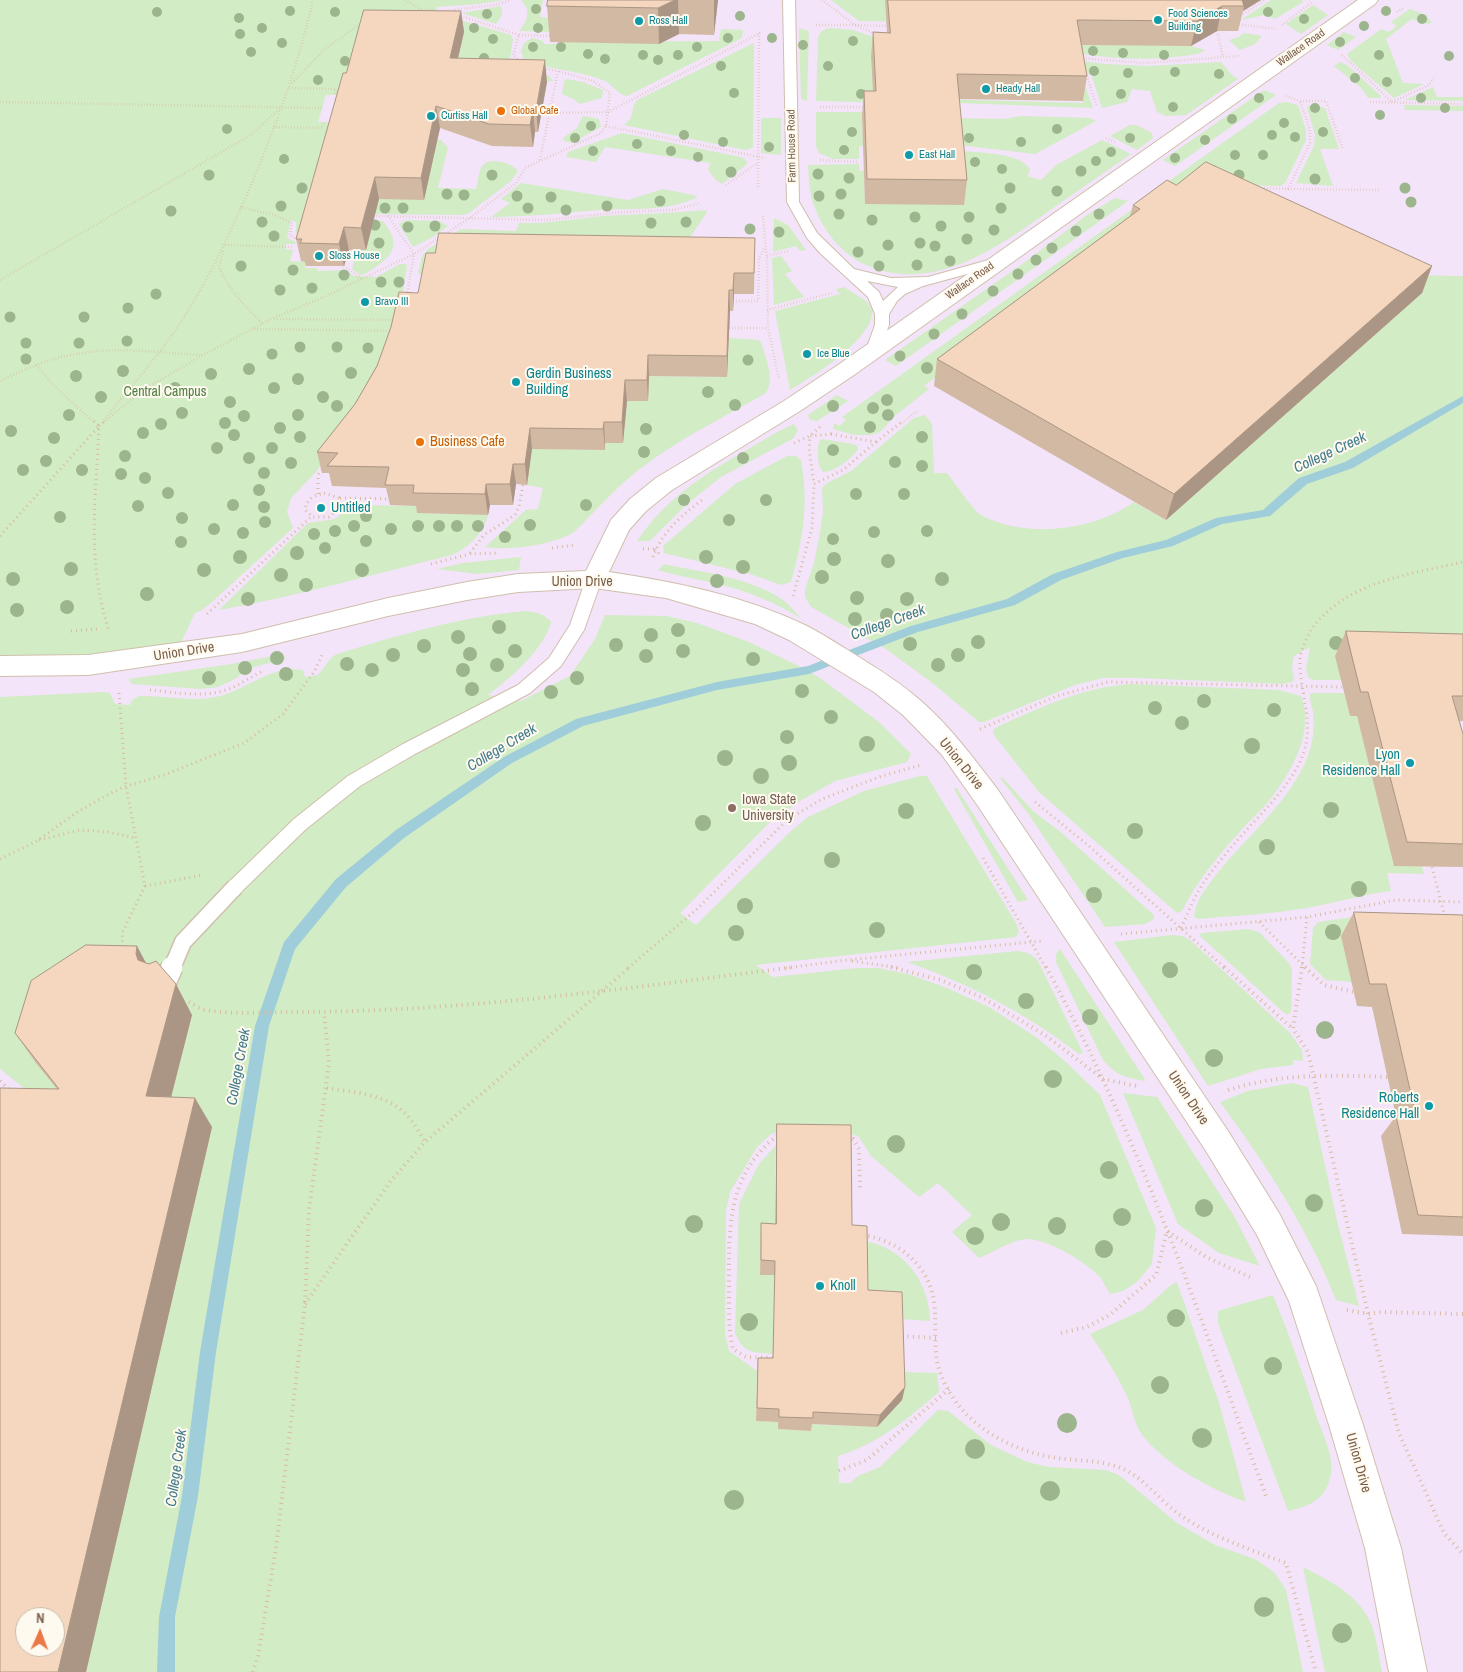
<!DOCTYPE html>
<html>
<head>
<meta charset="utf-8">
<style>
  body { margin:0 }
  #map { position:relative; width:1463px; height:1672px; overflow:hidden; background:#fdf6e7; font-family:"Archivo Narrow",sans-serif }
  canvas { display:block }
  .north { position:absolute; left:15px; top:1607px; width:50px; height:50px; box-sizing:border-box; background:#fffaef; border:1px solid #c9bcad; border-radius:50%; rotate:2deg; font-size:14px; font-weight:700; line-height:20px; text-align:center; color:#795e4a }
  .north::after { content:''; display:block; margin:auto; width:18px; height:22px; background:#eb7848; clip-path:polygon(50% 0,100% 100%,50% 72%,0 100%) }
</style>
</head>
<body>
<div id="map">
<canvas width="1463" height="1672"></canvas>
<div class="north">N</div>
</div>
<script>
const g = document.querySelector('canvas').getContext('2d');
g.lineJoin = 'round';
function fillPath(path, color) {
  g.fillStyle = color;
  g.fill(path, 'evenodd');
}
function trace(path, color, width, dash) {
  g.strokeStyle = color;
  g.lineWidth = width;
  g.lineCap = dash ? 'butt' : 'round';
  g.setLineDash(dash || []);
  g.stroke(path);
}
function drawText(font, color, halo, rows, align = 'center') {
  g.font = font + ' "Archivo Narrow",sans-serif';
  g.lineWidth = 4;
  g.setLineDash([]);
  g.textBaseline = 'middle';
  g.strokeStyle = halo;
  g.fillStyle = color;
  for (const [text, x, y, turn = 0] of rows) {
    g.save();
    g.translate(x, y);
    g.rotate((+turn || 0) * Math.PI / 180);
    g.textAlign = isNaN(turn) ? turn : align;
    if (halo) g.strokeText(text, 0, 0);
    g.fillText(text, 0, 0);
    g.restore();
  }
}
fillPath(new Path2D(`
  M 0,0 L 1463,0 L 1463,1672 L 0,1672 ZM 25,1617 L 55,1617 L 55,1647 L 25,1647 Z`), '#f3e4fa');
fillPath(new Path2D(`
  M 0,0 L 503,0 L 479,4 L 437,7 L 436,13 L 511,35 L 513,39 L 509,65 L 549,76 L 553,81 L 475,89 L 453,51 L 460,51 L 463,32 L 354,95 L 326,95 L 318,122 L 346,123 L 366,220 L 383,221 C 398,241 398,251 377,266 C 371,270 367,274 360,275 L 352,269 L 356,255 L 361,250 L 301,240 L 296,232 L 296,222 L 291,220 L 287,238 L 296,242 L 295,244 L 286,244 L 285,249 L 293,250 L 290,261 L 307,262 L 305,268 L 317,268 L 317,271 L 345,270 L 354,276 L 376,277 L 400,264 L 406,264 L 407,267 L 398,317 L 371,383 L 329,453 L 316,472 L 291,498 L 287,512 L 293,528 L 212,602 L 202,610 L 195,613 L 176,653 L 0,666 Z
  M 521,0 L 543,0 L 540,17 L 554,18 L 560,32 L 519,31 C 528,21 531,10 521,0 Z
  M 831,0 L 885,0 L 886,20 L 905,22 L 859,21 Z
  M 1271,0 L 1302,0 L 1303,2 L 1275,19 L 1265,15 L 1241,20 Z
  M 1313,5 L 1328,15 L 1301,34 L 1286,24 Z
  M 501,6 L 502,15 L 496,24 L 462,13 Z
  M 1410,9 L 1426,15 L 1432,23 L 1427,24 L 1412,19 L 1386,39 L 1403,83 L 1424,84 L 1394,98 L 1351,61 L 1347,54 L 1381,29 L 1389,32 L 1397,26 L 1391,22 Z
  M 1080,16 L 1191,46 L 1205,50 L 1198,54 C 1157,61 1117,60 1077,53 Z
  M 799,28 L 809,31 L 807,101 L 801,99 Z
  M 831,28 L 853,30 L 889,42 L 871,58 L 872,79 L 892,103 L 816,101 L 818,38 C 820,31 824,29 831,28 Z
  M 721,29 L 743,30 L 742,38 L 627,96 C 618,95 613,85 605,81 C 579,70 550,70 524,60 L 521,51 L 524,43 L 532,38 L 543,41 L 544,44 L 558,44 L 559,42 L 719,41 Z
  M 1344,32 L 1356,37 L 1338,50 L 1327,45 Z
  M 1244,33 L 1262,36 L 1255,44 L 1240,50 L 1229,40 L 1239,37 Z
  M 754,43 L 753,147 L 747,150 L 740,149 L 624,125 L 631,118 L 634,104 L 639,99 Z
  M 1080,61 L 1106,64 L 1148,66 L 1221,62 L 1231,74 L 1238,79 L 1186,115 L 1166,116 L 1157,112 L 1150,91 L 1132,89 L 1127,102 L 1102,108 L 1091,74 L 1082,73 Z
  M 1340,62 L 1347,65 L 1381,96 L 1380,98 L 1368,98 L 1361,88 L 1334,66 Z
  M 567,79 L 583,82 L 603,90 L 602,98 L 579,104 L 575,100 L 562,94 L 564,81 Z
  M 1079,80 L 1083,80 L 1093,108 L 933,102 L 933,99 L 1083,103 Z
  M 1433,87 L 1437,97 L 1463,97 L 1463,101 L 1405,100 Z
  M 1264,90 L 1276,95 L 1175,166 L 1163,160 Z
  M 1286,102 L 1298,105 L 1306,130 L 1306,140 L 1285,183 L 1280,186 L 1235,185 L 1192,194 L 1169,181 L 1279,103 Z
  M 1313,104 L 1325,108 L 1339,149 L 1320,149 L 1333,186 L 1296,183 L 1314,146 L 1315,135 L 1307,107 Z
  M 1404,105 L 1463,106 L 1463,111 L 1405,110 Z
  M 816,112 L 862,112 L 863,146 L 859,146 L 859,159 L 833,159 L 819,153 L 816,146 Z
  M 583,116 L 599,119 L 601,127 L 572,143 L 564,141 L 563,138 L 577,128 Z
  M 1021,116 L 1090,118 L 1096,121 L 1035,154 L 958,145 L 956,118 L 1004,119 Z
  M 761,118 L 781,118 L 781,154 L 779,155 L 761,153 Z
  M 1130,125 L 1136,125 L 1152,133 L 1153,138 L 1137,150 L 1110,136 Z
  M 622,133 L 741,157 L 746,160 L 747,164 L 722,184 L 716,180 L 708,170 L 711,163 L 605,147 L 596,162 L 566,157 L 568,152 Z
  M 432,138 L 441,140 L 448,148 L 438,188 L 476,189 C 478,183 478,174 481,168 C 488,155 511,163 518,171 L 511,181 L 469,213 L 463,215 L 373,214 L 374,199 Z
  M 1102,140 L 1131,154 C 1105,172 1079,190 1053,208 C 1000,246 934,295 866,265 C 840,254 819,225 812,199 C 809,188 809,176 808,165 L 859,164 L 859,171 L 864,171 L 865,204 L 959,151 C 976,152 1024,153 1030,170 L 1027,176 L 1041,180 L 1056,165 Z
  M 521,183 L 628,200 L 663,189 L 693,195 L 698,197 C 668,212 632,208 599,210 C 563,213 528,217 491,217 L 510,203 L 501,199 Z
  M 1115,198 L 1128,201 L 896,366 L 885,360 L 1025,262 L 1087,215 Z
  M 1137,206 L 1153,213 L 924,386 L 929,389 L 896,415 L 880,432 L 871,435 L 854,435 L 833,429 L 834,423 L 839,426 L 846,420 L 842,417 Z
  M 707,210 L 706,214 L 680,251 L 438,273 L 418,274 L 422,256 L 428,249 L 461,229 L 516,231 L 519,223 C 547,224 575,219 603,216 C 638,214 672,213 707,210 Z
  M 774,218 L 788,225 L 806,250 L 800,251 L 796,246 L 773,252 Z
  M 407,220 L 439,221 L 448,226 L 433,237 L 413,247 L 399,224 Z
  M 781,256 L 792,271 L 785,274 L 804,297 L 774,305 L 772,258 Z
  M 1400,275 L 1463,276 L 1463,659 L 1336,656 L 1341,680 L 1313,680 L 1308,677 L 1306,669 L 1310,647 L 1294,656 L 1292,667 L 1294,679 L 1292,682 L 1283,684 L 1137,678 L 1103,678 L 1075,685 L 984,722 L 979,722 L 931,682 L 886,649 L 811,607 L 805,597 L 805,589 L 814,563 L 819,538 L 823,512 L 822,488 L 827,483 L 851,471 L 914,418 L 925,415 L 932,424 L 934,473 L 947,473 C 954,482 973,510 981,515 C 1026,539 1093,531 1134,502 L 1166,520 Z
  M 844,287 L 866,301 L 872,309 C 876,338 812,377 790,390 L 775,311 L 840,294 L 836,289 Z
  M 729,338 L 759,340 L 762,345 C 766,359 775,379 766,393 C 724,417 679,439 641,468 C 616,487 596,511 574,532 C 553,545 510,551 485,547 L 526,510 L 538,509 L 543,488 L 527,485 L 533,440 L 550,449 L 605,450 L 605,443 L 623,443 L 627,401 L 648,401 L 649,376 L 727,377 Z
  M 837,395 L 848,401 L 817,421 L 810,420 L 808,415 Z
  M 794,424 L 798,430 L 794,438 L 721,477 L 687,504 L 650,541 L 637,541 C 666,498 706,473 750,448 C 764,440 779,430 794,424 Z
  M 822,439 L 853,444 L 857,446 L 858,449 C 852,459 834,472 823,472 C 817,465 817,451 819,442 Z
  M 787,456 L 796,456 L 801,460 C 809,504 803,540 791,582 L 781,585 L 750,574 L 664,553 L 663,546 L 735,484 Z
  M 348,505 L 419,506 L 418,513 L 488,515 C 484,533 468,548 452,555 C 374,574 298,596 219,610 L 308,523 L 335,519 L 346,510 Z
  M 521,557 L 519,570 L 478,574 L 437,569 L 463,563 Z
  M 664,564 C 701,572 752,578 783,600 C 790,605 796,613 802,619 C 775,602 747,591 715,583 C 696,579 677,576 658,570 Z
  M 525,611 C 535,612 544,613 551,622 C 547,643 519,670 503,683 C 498,688 492,691 488,695 L 521,701 L 570,676 L 595,639 L 605,615 L 667,616 L 697,623 L 749,642 L 803,668 L 820,678 L 879,722 L 911,754 L 907,762 L 835,781 L 800,801 L 769,823 L 680,913 L 696,925 L 790,832 L 808,817 L 864,791 L 920,776 L 927,776 L 1016,923 L 1019,931 L 1016,937 L 756,965 L 773,977 L 857,968 L 878,968 L 908,974 L 947,988 L 989,1007 L 1036,1037 L 1067,1063 L 1100,1095 L 1156,1228 L 1152,1264 L 1137,1282 L 1123,1291 L 1110,1294 C 1106,1288 1103,1280 1098,1275 C 1082,1260 1048,1239 1026,1239 C 1010,1240 994,1253 979,1258 L 952,1232 L 972,1215 L 938,1183 L 919,1197 L 871,1156 L 859,1137 L 842,1130 L 801,1126 L 771,1134 L 757,1147 L 730,1192 L 726,1211 L 725,1334 L 729,1351 L 757,1371 L 756,1421 L 778,1422 L 778,1429 L 811,1431 L 811,1424 L 877,1427 L 901,1372 L 937,1373 L 939,1392 C 907,1419 880,1443 838,1456 L 839,1483 L 850,1483 L 858,1476 L 880,1467 L 938,1410 L 948,1411 L 991,1445 L 1027,1462 L 1049,1467 L 1106,1470 L 1119,1475 L 1177,1523 L 1215,1545 L 1255,1559 L 1274,1572 L 1286,1590 L 1303,1672 L 86,1672 L 164,1125 L 192,1015 L 59,1093 L 54,1112 L 0,1069 L 0,697 L 103,692 L 110,693 L 115,704 L 130,705 L 132,700 L 139,696 C 165,695 195,703 220,696 C 250,688 271,665 303,670 L 305,677 L 318,675 L 332,657 L 337,654 C 399,635 460,617 525,611 Z
  M 283,654 L 286,658 L 248,669 L 235,679 L 218,687 L 200,689 L 132,684 L 129,679 L 231,664 Z
  M 1131,684 L 1279,690 L 1301,696 C 1315,731 1292,770 1272,797 C 1263,809 1252,818 1243,828 C 1220,854 1197,880 1182,911 L 1177,913 L 1039,792 L 993,734 L 994,729 L 999,726 C 1042,707 1083,687 1131,684 Z
  M 1314,693 L 1344,693 L 1350,716 L 1357,716 L 1394,865 L 1422,866 L 1424,874 L 1387,873 L 1391,891 C 1357,895 1326,906 1293,910 C 1261,915 1229,916 1197,919 L 1194,916 C 1196,899 1209,884 1220,870 C 1248,836 1285,805 1304,765 C 1312,749 1315,731 1313,713 C 1313,707 1309,701 1310,694 Z
  M 1002,777 L 1033,811 L 1063,834 L 1154,915 L 1154,919 L 1145,924 L 1105,927 L 1027,812 L 1000,778 Z
  M 956,787 L 1028,900 L 1018,902 L 954,789 Z
  M 1354,917 L 1352,982 L 1326,980 L 1310,964 L 1313,928 L 1318,922 Z
  M 1248,929 L 1259,932 L 1290,964 L 1292,971 L 1291,1011 L 1288,1015 L 1283,1012 L 1200,936 L 1201,933 Z
  M 1172,935 L 1182,936 L 1190,940 L 1290,1033 L 1302,1050 L 1303,1061 L 1293,1060 L 1293,1065 L 1261,1069 L 1208,1086 L 1114,942 Z
  M 1060,949 L 1146,1081 C 1127,1078 1116,1076 1103,1060 L 1056,962 L 1056,954 Z
  M 1017,951 C 1027,952 1032,954 1038,961 L 1083,1053 L 1079,1054 C 1026,1013 969,984 907,962 Z
  M 1292,1083 L 1308,1087 L 1337,1221 L 1359,1306 L 1336,1300 C 1308,1229 1265,1163 1220,1102 L 1248,1091 Z
  M 1123,1093 L 1157,1097 L 1234,1216 L 1260,1266 L 1219,1253 L 1178,1224 Z
  M 776,1145 L 775,1239 L 761,1238 L 760,1274 L 775,1275 L 773,1354 C 752,1352 744,1354 735,1333 L 739,1204 L 759,1164 Z
  M 864,1241 C 904,1248 929,1281 930,1321 L 899,1319 L 865,1297 Z
  M 1177,1282 L 1220,1406 L 1246,1502 C 1212,1490 1166,1465 1143,1436 C 1134,1426 1133,1407 1126,1394 C 1116,1373 1103,1353 1090,1334 L 1143,1310 L 1171,1285 Z
  M 1273,1295 C 1290,1336 1304,1377 1317,1418 C 1323,1434 1334,1457 1331,1474 C 1326,1499 1311,1506 1288,1511 L 1218,1323 L 1218,1311 Z
  M 1303,1567 C 1330,1581 1360,1595 1372,1626 C 1377,1640 1379,1657 1382,1672 L 1325,1672 Z`), '#d2ecc5');
fillPath(new Path2D(`
  M 1463,396 L 1463,403 L 1353,468 L 1307,484 L 1270,516 L 1222,524 L 1173,546 L 1123,558 L 1061,580 L 1015,605 L 918,632 L 809,674 L 717,690 L 583,726 L 512,763 L 404,838 L 346,887 L 295,949 L 269,1026 L 216,1352 L 198,1496 L 175,1617 L 175,1672 L 157,1672 L 159,1617 L 182,1496 L 200,1352 L 255,1026 L 284,942 L 336,879 L 396,830 L 504,757 L 576,719 L 717,682 L 808,666 L 911,626 L 1007,599 L 1053,574 L 1117,552 L 1166,540 L 1216,518 L 1263,510 L 1299,478 L 1345,462 Z`), '#a0cdda');
const service = new Path2D(`
  M 783,0 L 795,0 L 799,202 L 817,233 L 854,269 L 891,278 L 928,277 L 999,257 L 1006,261 L 1004,264 L 923,286 L 905,294 L 897,301 L 889,314 L 889,325 L 880,350 L 878,353 L 868,353 L 866,350 L 875,325 L 875,314 L 868,297 L 820,253 L 807,238 L 787,202 ZM 867,281 L 898,287 L 883,301 L 879,292 Z
  M 594,573 L 599,575 L 602,579 L 584,630 L 561,666 L 530,693 L 415,754 L 360,786 L 306,829 L 241,892 L 235,894 L 229,892 L 226,887 L 229,882 L 294,819 L 348,776 L 403,744 L 518,685 L 549,658 L 570,625 L 586,579 L 589,575 Z`);
const minor = new Path2D(`
  M 1358,0 L 1378,0 L 1375,4 L 854,375 L 800,411 L 672,490 L 646,511 L 629,530 L 609,572 C 676,582 745,596 807,626 C 826,636 844,648 862,659 C 883,672 903,685 921,701 C 951,727 974,759 998,790 L 1228,1131 L 1279,1213 L 1316,1286 L 1363,1425 L 1401,1548 L 1427,1672 L 1389,1672 L 1365,1548 L 1329,1425 L 1289,1301 L 1257,1235 L 1206,1151 L 978,806 L 942,755 L 903,715 L 874,692 L 789,640 L 755,624 L 666,598 L 594,588 L 518,592 L 467,600 L 388,616 L 242,652 L 88,675 L 0,676 L 0,656 L 88,655 L 242,634 L 388,598 L 467,582 L 518,574 L 586,571 L 611,520 L 630,499 L 656,478 L 784,401 L 838,365 Z`);
trace(service, '#d0bfac', 2);
trace(minor, '#d0bfac', 2);
trace(new Path2D(`
  M 405,0 L 422,10
  M 822,0 L 855,25 L 890,26
  M 418,10 L 436,10
  M 443,11 L 495,5 L 511,0
  M 1397,12 L 1403,8
  M 458,15 L 519,35 L 513,55 L 521,62
  M 1238,17 L 1265,0
  M 1236,24 L 1277,29
  M 816,25 L 855,25 L 876,34
  M 1282,25 L 1312,2
  M 1217,31 L 1223,57
  M 519,35 L 551,36
  M 1342,55 L 1392,102 L 1429,85 L 1435,76
  M 1080,58 L 1144,63 L 1239,56
  M 1084,76 L 1087,76 L 1097,107
  M 292,83 L 325,49 L 363,22
  M 289,88 L 336,89 L 335,95
  M 1286,96 L 1300,101 L 1326,101 L 1343,149
  M 0,102 L 322,108
  M 1370,102 L 1463,104
  M 820,107 L 866,107
  M 542,113 L 608,112 L 762,32
  M 606,126 L 765,158
  M 273,127 L 322,128 L 324,123
  M 1106,138 L 1116,143
  M 540,160 L 558,71 L 544,69
  M 820,160 L 859,162
  M 726,185 L 756,164
  M 758,187 L 759,33
  M 1261,188 L 1288,189 L 1310,143 L 1310,130 L 1300,101
  M 1288,189 L 1380,190
  M 240,207 L 275,215 L 292,223 L 290,235 L 297,239
  M 373,216 L 545,220 L 624,212 L 673,210 L 701,203
  M 388,216 L 414,254 L 407,295
  M 763,216 L 767,260 L 768,328 L 779,379
  M 225,245 L 294,247
  M 223,251 L 219,268 C 230,290 245,307 263,324
  M 767,256 L 788,251
  M 344,266 L 362,279
  M 0,280 L 251,135 L 280,108
  M 733,301 L 758,301 L 759,258 L 765,247
  M 767,310 L 832,293
  M 274,319 L 396,320
  M 729,328 L 768,328
  M 254,329 L 393,331
  M 36,365 L 54,386 L 95,423
  M 0,381 C 24,370 49,358 76,354 C 117,346 161,353 202,355
  M 104,420 C 128,390 155,360 177,328 C 206,285 228,237 249,190 C 275,128 298,66 313,0
  M 103,423 L 143,390 L 203,355 L 271,319 L 324,297 L 414,254 L 470,218 L 516,183 L 525,168 L 601,133 L 606,126 L 610,93 L 593,81 L 558,71
  M 902,423 L 917,411`), '#d9bba0', 2.5, [0.5, 2.5]);
trace(new Path2D(`
  M 94,421 L 99,426 C 96,499 86,560 109,631
  M 99,426 L 105,421
  M 831,434 L 876,442 L 843,470 L 814,484 L 809,449 L 810,436 Z
  M 876,442 L 903,421
  M 794,443 L 810,436 L 822,425
  M 324,493 L 339,498 L 341,506 L 329,517 L 313,517 L 305,510 C 307,498 314,496 324,493 Z
  M 318,494 L 318,475 L 324,467
  M 340,498 L 391,499
  M 0,536 L 100,425
  M 552,548 L 575,545
  M 643,549 L 655,549
  M 655,549 L 661,556
  M 470,553 L 484,535 L 515,515 L 519,507 L 523,485
  M 653,557 C 662,532 681,516 702,500
  M 431,564 L 470,554 L 496,553
  M 793,596 L 812,528 L 814,484
  M 207,614 L 311,517
  M 71,631 L 97,629
  M 150,690 C 174,692 202,698 226,690 C 238,686 249,678 261,672
  M 119,693 L 126,786 L 145,886 L 122,933 L 123,949
  M 980,729 L 1057,696 L 1108,682 L 1342,687
  M 1035,802 L 1089,846 L 1225,968
  M 39,840 L 80,830 L 108,832 L 136,838
  M 983,858 L 1046,968
  M 0,859 L 37,841 L 76,813 L 107,795 L 126,786 L 164,775 L 244,743 L 283,714 L 314,672 L 322,655
  M 1432,867 L 1445,917
  M 145,886 L 203,875
  M 1259,922 L 1306,968
  M 1181,928 C 1187,916 1192,902 1199,890 C 1209,873 1223,857 1236,842 C 1257,817 1282,795 1298,766 C 1317,730 1302,703 1300,666 C 1299,653 1305,641 1311,630 C 1344,582 1410,574 1463,562
  M 1121,934 L 1307,917 L 1396,900 L 1463,902
  M 852,961 L 900,968
  M 628,968 L 696,910 L 787,820 L 822,799 L 879,777 L 921,765
  M 786,968 L 847,960 L 1042,941
  M 1302,968 L 1307,917`), '#d9bba0', 3, [1, 4]);
trace(new Path2D(`
  M 891,967 L 941,980 L 983,998 L 1045,1035 L 1103,1079 L 1137,1086
  M 1046,967 C 1138,1134 1200,1317 1266,1496
  M 1224,967 L 1293,1029
  M 1302,967 L 1293,1029 L 1308,1052 L 1368,1314 L 1399,1433 L 1444,1533 L 1463,1554
  M 1305,967 L 1324,985 L 1354,992
  M 189,1002 C 194,1005 200,1009 206,1010 C 234,1015 265,1012 293,1012 C 461,1012 629,988 795,967
  M 0,1081 L 10,1091
  M 327,1088 C 352,1092 385,1094 405,1113 C 413,1121 419,1132 425,1142
  M 1228,1090 C 1281,1073 1333,1075 1388,1077
  M 847,1138 L 853,1139 L 859,1149 L 860,1189
  M 863,1235 C 899,1241 929,1265 934,1302 C 937,1324 933,1345 938,1366 C 942,1381 950,1394 959,1406 C 983,1435 1021,1453 1057,1458 C 1078,1461 1101,1460 1121,1468 C 1144,1477 1160,1501 1180,1515 C 1212,1537 1249,1549 1286,1563 L 1316,1672
  M 305,1304 L 390,1182 L 425,1142 L 630,967
  M 1347,1310 L 1368,1314 L 1381,1312 L 1463,1314
  M 1061,1333 L 1087,1327 L 1111,1314 L 1156,1275 L 1167,1231 L 1206,1257 L 1252,1278
  M 902,1336 L 936,1338
  M 773,1358 L 746,1357 L 733,1349 C 728,1328 729,1306 729,1284 C 729,1226 727,1175 778,1135
  M 839,1471 L 867,1460 L 949,1389
  M 253,1672 L 258,1656 L 276,1548 L 305,1304 L 309,1210 L 329,1063 L 324,1012`), '#d9bba0', 4, [1, 4.5]);
fillPath(service, '#fff');
fillPath(minor, '#fff');
const serviceBridgeFar1 = new Path2D(`
  M 172,968 L 183,942 L 235,887`);
const serviceBridge = new Path2D(`
  M 165,983 L 172,967`);
trace(serviceBridgeFar1, '#d0bfac', 19, []);
trace(serviceBridge, '#d0bfac', 24, []);
trace(serviceBridgeFar1, '#fff', 16);
trace(serviceBridge, '#fff', 21);
g.fillStyle = '#9db58c';
for (const [x, y, r] of [
  [536,9,5],
  [290,11,5],
  [1386,11,5],
  [157,12,5],
  [335,12,5],
  [1268,12,5],
  [487,14,5],
  [740,16,5],
  [239,18,5],
  [1304,19,5],
  [1422,19,5],
  [1364,26,5],
  [262,28,5],
  [474,28,5],
  [538,28,5],
  [240,34,5],
  [728,38,5],
  [772,38,5],
  [493,39,5],
  [853,41,5],
  [1340,42,5],
  [282,43,5],
  [803,45,5],
  [533,47,5],
  [561,47,5],
  [697,47,5],
  [1093,51,5],
  [251,52,5],
  [1123,53,5],
  [588,54,5],
  [643,55,5],
  [678,55,5],
  [1164,55,5],
  [1379,55,5],
  [1449,56,5],
  [484,58,5],
  [605,59,5],
  [658,60,5],
  [345,61,5],
  [721,66,5],
  [828,66,5],
  [1094,71,5],
  [1175,72,5],
  [1128,73,5],
  [1219,74,5],
  [1355,78,5],
  [318,80,5],
  [1387,82,5],
  [734,93,5],
  [861,94,5],
  [1121,94,5],
  [1259,98,5],
  [1421,98,5],
  [1173,107,5],
  [1315,108,5],
  [1445,108,5],
  [1380,115,5],
  [1232,119,5],
  [1284,123,5],
  [591,126,5],
  [227,129,5],
  [1057,129,5],
  [852,132,5],
  [1323,132,5],
  [684,135,5],
  [1272,135,5],
  [1295,137,5],
  [575,138,5],
  [969,138,5],
  [1130,138,5],
  [1205,140,5],
  [723,142,5],
  [1021,142,5],
  [637,144,5],
  [769,147,5],
  [844,150,5],
  [593,151,5],
  [671,151,5],
  [1111,152,5],
  [1235,155,5],
  [1263,155,5],
  [698,157,5],
  [1175,158,5],
  [284,159,5],
  [1096,161,5],
  [975,162,5],
  [1002,169,5],
  [1081,171,5.5],
  [731,172,5.5],
  [818,174,5.5],
  [209,175,5.5],
  [492,175,5.5],
  [1239,175,5.5],
  [849,178,5.5],
  [1315,179,5.5],
  [302,188,5.5],
  [1010,188,5.5],
  [1405,188,5.5],
  [1057,191,5.5],
  [447,194,5.5],
  [841,194,5.5],
  [464,195,5.5],
  [517,196,5.5],
  [819,196,5.5],
  [551,197,5.5],
  [660,201,5.5],
  [1411,202,5.5],
  [281,206,5.5],
  [607,206,5.5],
  [385,208,5.5],
  [403,208,5.5],
  [528,208,5.5],
  [1001,208,5.5],
  [566,210,5.5],
  [171,211,5.5],
  [839,214,5.5],
  [1099,214,5.5],
  [915,217,5.5],
  [969,217,5.5],
  [872,220,5.5],
  [262,222,5.5],
  [686,222,5.5],
  [651,223,5.5],
  [375,225,5.5],
  [435,226,5.5],
  [941,226,5.5],
  [408,227,5.5],
  [750,229,5.5],
  [994,230,5.5],
  [1076,231,5.5],
  [779,232,5.5],
  [274,236,5.5],
  [967,239,5.5],
  [379,243,5.5],
  [920,243,5.5],
  [888,245,5.5],
  [935,246,5.5],
  [1052,248,5.5],
  [858,252,5.5],
  [1036,260,5.5],
  [950,261,5.5],
  [917,265,5.5],
  [241,266,5.5],
  [879,266,5.5],
  [293,270,5.5],
  [1018,274,5.5],
  [344,275,5.5],
  [381,282,5.5],
  [399,282,5.5],
  [312,288,5.5],
  [280,290,5.5],
  [993,291,5.5],
  [156,294,5.5],
  [128,308,5.5],
  [962,314,5.5],
  [10,317,5.5],
  [84,317,5.5],
  [934,334,5.5],
  [127,341,5.5],
  [26,343,5.5],
  [79,343,5.5],
  [300,347,5.5],
  [337,347,5.5],
  [368,348,5.5],
  [272,354,5.5],
  [900,356,5.5],
  [26,359,5.5],
  [748,360,5.5],
  [927,368,6],
  [249,369,6],
  [123,371,6],
  [351,373,6],
  [211,374,6],
  [76,376,6],
  [298,379,6],
  [175,388,6],
  [274,388,6],
  [708,392,6],
  [101,397,6],
  [323,397,6],
  [887,400,6],
  [230,402,6],
  [735,405,6],
  [337,406,6],
  [833,406,6],
  [873,408,6],
  [182,413,6],
  [69,415,6],
  [298,415,6],
  [888,415,6],
  [244,416,6],
  [225,423,6],
  [161,424,6],
  [870,427,6],
  [280,428,6],
  [646,429,6],
  [11,431,6],
  [143,433,6],
  [234,435,6],
  [300,437,6],
  [922,437,6],
  [54,438,6],
  [217,448,6],
  [272,448,6],
  [833,450,6],
  [644,452,6],
  [125,456,6],
  [249,458,6],
  [743,458,6],
  [46,461,6],
  [895,462,6],
  [291,463,6],
  [922,466,6],
  [23,470,6],
  [82,470,6],
  [264,473,6],
  [121,474,6],
  [145,478,6],
  [259,490,6],
  [168,493,6],
  [856,494,6],
  [904,494,6],
  [684,500,6],
  [766,500,6],
  [233,505,6],
  [586,505,6],
  [138,506,6],
  [264,507,6],
  [366,516,6],
  [60,517,6],
  [182,518,6],
  [729,520,6],
  [265,522,6],
  [530,525,6],
  [354,526,6],
  [418,526,6],
  [439,526,6],
  [457,526,6],
  [478,526,6],
  [214,529,6],
  [391,529,6],
  [335,531,6],
  [927,531,6],
  [874,532,6],
  [243,533,6],
  [314,534,6],
  [505,537,6],
  [833,539,6],
  [366,541,6],
  [181,542,6],
  [325,548,6],
  [297,553,7],
  [240,557,7],
  [706,557,7],
  [834,559,7],
  [888,561,7],
  [743,567,7],
  [71,569,7],
  [204,570,7],
  [362,570,7],
  [281,575,7],
  [822,577,7],
  [13,579,7],
  [942,579,7],
  [717,581,7],
  [306,585,7],
  [147,594,7],
  [857,598,7],
  [248,599,7],
  [907,599,7],
  [67,607,7],
  [17,610,7],
  [887,615,7],
  [855,619,7],
  [499,627,7],
  [678,630,7],
  [651,635,7],
  [458,637,7],
  [978,642,7],
  [1336,643,7],
  [910,644,7],
  [616,645,7],
  [424,646,7],
  [515,651,7],
  [683,651,7],
  [470,654,7],
  [393,655,7],
  [958,655,7],
  [646,656,7],
  [277,658,7],
  [753,659,7],
  [347,664,7],
  [497,665,7],
  [938,665,7],
  [245,668,7],
  [372,670,7],
  [463,670,7],
  [286,674,7],
  [209,678,7],
  [577,678,7],
  [472,689,7],
  [802,691,7],
  [551,692,7],
  [1204,701,7],
  [1155,708,7],
  [1274,710,7],
  [831,717,7],
  [1182,723,7],
  [787,737,7],
  [867,744,8],
  [1252,746,8],
  [725,758,8],
  [789,763,8],
  [761,776,8],
  [1331,810,8],
  [906,811,8],
  [703,823,8],
  [1135,831,8],
  [1267,847,8],
  [832,860,8],
  [1359,889,8],
  [1094,895,8],
  [745,906,8],
  [877,930,8],
  [1333,932,8],
  [736,933,8],
  [1170,970,8],
  [974,972,8],
  [1026,1001,8],
  [1090,1017,8],
  [1325,1030,9],
  [1214,1058,9],
  [1053,1079,9],
  [896,1144,9],
  [1109,1170,9],
  [1314,1203,9],
  [1204,1208,9],
  [1122,1217,9],
  [1001,1222,9],
  [694,1224,9],
  [1057,1226,9],
  [975,1236,9],
  [1104,1249,9],
  [1176,1318,9],
  [749,1322,9],
  [1273,1366,9],
  [1160,1385,9],
  [1067,1423,10],
  [1202,1438,10],
  [975,1449,10],
  [1050,1491,10],
  [734,1500,10],
  [1264,1607,10],
  [1342,1633,10]
]) {
  g.beginPath();
  g.arc(x, y, r, 0, 2 * Math.PI);
  g.fill();
}
fillPath(new Path2D(`
  M 548,0 L 718,0 L 714,35 L 679,34 L 659,44 L 550,42 L 547,6 Z
  M 885,0 L 1261,0 L 1243,11 L 1238,31 L 1217,31 L 1191,46 L 1082,45 L 1087,76 L 1083,101 L 959,99 L 967,180 L 964,205 L 865,204 L 862,116 L 864,91 L 873,91 L 871,57 L 873,32 L 887,33 Z
  M 461,11 L 464,32 L 458,58 L 547,82 L 538,132 L 535,132 L 533,147 L 492,146 L 440,128 L 424,200 L 379,199 L 366,250 L 349,250 L 344,266 L 306,266 L 305,262 L 301,261 L 296,239 L 346,73 Z
  M 1176,185 L 1432,266 L 1422,293 L 1166,520 L 934,386 L 937,359 L 1130,216 L 1133,205 Z
  M 755,238 L 754,294 L 734,294 L 733,311 L 730,311 L 727,377 L 649,376 L 648,401 L 627,401 L 623,443 L 605,443 L 605,450 L 532,449 L 527,485 L 516,484 L 513,505 L 490,505 L 488,515 L 417,513 L 416,506 L 390,505 L 386,488 L 332,486 L 329,473 L 322,473 L 317,452 L 355,404 L 418,293 Z
  M 1346,631 L 1463,634 L 1463,721 L 1459,721 L 1463,734 L 1463,867 L 1394,866 L 1357,716 L 1350,716 L 1335,656 Z
  M 1354,912 L 1463,915 L 1463,1236 L 1402,1234 L 1381,1136 L 1396,1116 L 1372,1007 L 1357,1006 L 1341,936 Z
  M 146,963 L 192,1015 L 171,1097 L 212,1127 L 86,1672 L 0,1672 L 57,1089 L 36,1063 L 15,1033 Z
  M 777,1124 L 852,1225 L 868,1290 L 905,1387 L 902,1400 L 877,1427 L 812,1424 L 811,1431 L 778,1429 L 778,1422 L 756,1421 L 758,1358 L 773,1358 L 775,1275 L 760,1275 L 761,1223 L 775,1224 Z`), '#d2b9a3');
fillPath(new Path2D(`
  M 675,0 L 678,0 L 679,34 L 659,44 L 658,8 Z
  M 714,0 L 718,0 L 714,35 Z
  M 1237,0 L 1261,0 L 1243,11 L 1244,6 Z
  M 1222,6 L 1217,31 L 1191,46 L 1197,21 Z
  M 461,11 L 464,32 L 453,80 L 450,58 Z
  M 545,60 L 547,82 L 538,132 L 536,110 Z
  M 436,106 L 440,128 L 424,200 L 421,178 Z
  M 533,110 L 535,132 L 533,147 L 530,125 Z
  M 375,177 L 379,199 L 366,250 L 361,228 Z
  M 344,227 L 349,250 L 344,266 L 339,244 Z
  M 1432,266 L 1422,293 L 1166,520 L 1174,494 Z
  M 734,273 L 734,294 L 733,311 L 733,290 Z
  M 729,290 L 730,311 L 727,377 L 727,356 Z
  M 648,355 L 649,376 L 648,401 L 647,380 Z
  M 625,380 L 627,401 L 623,443 L 622,422 Z
  M 604,422 L 605,443 L 605,450 L 603,429 Z
  M 530,428 L 532,449 L 527,485 L 525,464 Z
  M 513,464 L 516,484 L 513,505 L 510,484 Z
  M 486,484 L 490,505 L 488,515 L 485,494 Z
  M 137,946 L 154,978 L 138,960 L 136,954 Z
  M 176,984 L 192,1015 L 164,1125 L 146,1096 Z
  M 195,1098 L 212,1127 L 86,1672 L 58,1672 Z
  M 905,1387 L 902,1400 L 877,1427 L 880,1415 Z`), '#ab9685');
const building = new Path2D(`
  M 548,0 L 675,0 L 658,8 L 547,6 Z
  M 888,0 L 1242,0 L 1244,6 L 1222,6 L 1197,21 L 1077,20 L 1087,76 L 957,74 L 967,180 L 867,179 L 864,91 L 876,91 L 873,32 L 890,33 Z
  M 364,10 L 461,11 L 450,58 L 545,60 L 536,110 L 533,110 L 530,125 L 489,124 L 436,106 L 421,178 L 375,177 L 361,228 L 344,227 L 339,244 L 300,243 L 302,239 L 296,239 L 343,73 L 346,73 Z
  M 1206,162 L 1432,266 L 1174,494 L 937,359 L 1140,209 L 1133,205 L 1167,180 L 1176,185 Z
  M 439,233 L 755,238 L 754,273 L 734,273 L 733,290 L 729,290 L 727,356 L 648,355 L 647,380 L 625,380 L 622,422 L 604,422 L 603,429 L 530,428 L 525,464 L 513,464 L 510,484 L 486,484 L 485,494 L 413,493 L 414,485 L 385,485 L 389,467 L 327,466 L 338,453 L 317,452 L 355,404 L 377,366 L 391,327 L 399,292 L 418,293 L 426,253 L 435,253 Z
  M 1346,631 L 1463,634 L 1463,696 L 1452,696 L 1463,734 L 1463,844 L 1407,842 L 1368,692 L 1361,692 Z
  M 1354,912 L 1463,915 L 1463,1217 L 1418,1215 L 1396,1116 L 1416,1116 L 1386,984 L 1370,984 Z
  M 86,945 L 137,946 L 136,954 L 138,960 L 149,964 L 156,961 L 176,984 L 146,1096 L 195,1098 L 58,1672 L 0,1672 L 0,1088 L 59,1089 L 15,1033 L 31,981 ZM 25,1617 L 55,1617 L 55,1647 L 25,1647 Z
  M 777,1124 L 851,1125 L 852,1225 L 867,1226 L 868,1290 L 902,1292 L 905,1387 L 880,1415 L 813,1412 L 813,1418 L 779,1417 L 779,1409 L 757,1408 L 758,1358 L 773,1358 L 775,1261 L 761,1260 L 761,1223 L 776,1224 Z`);
fillPath(building, '#f4d7be');
trace(building, '#ab9685', 1);
for (const [x, y, r, color] of [
  [1158,20,5,"#0f9aa8"],
  [639,21,5,"#0f9aa8"],
  [986,89,5,"#0f9aa8"],
  [501,111,5,"#e8710a"],
  [431,116,5,"#0f9aa8"],
  [909,155,5,"#0f9aa8"],
  [319,256,5,"#0f9aa8"],
  [365,302,5,"#0f9aa8"],
  [807,354,5,"#0f9aa8"],
  [516,382,5,"#0f9aa8"],
  [420,442,5,"#e8710a"],
  [321,508,5,"#0f9aa8"],
  [1410,763,5,"#0f9aa8"],
  [732,808,5,"#8d6e63"],
  [1429,1106,5,"#0f9aa8"],
  [820,1286,5,"#0f9aa8"]
]) {
  const dot = new Path2D();
  dot.arc(x, y, r, 0, 2 * Math.PI);
  g.fillStyle = color;
  g.fill(dot);
  trace(dot, '#fffaef', 2);
}
drawText('11px', '#0d838f', '#fffaef', [
  ["Food Sciences",1168,14],
  ["Building",1168,27],
  ["Ross Hall",649,21],
  ["Heady Hall",996,89],
  ["Curtiss Hall",441,116],
  ["East Hall",919,155],
  ["Sloss House",329,256],
  ["Bravo III",375,302],
  ["Ice Blue",817,354]
], 'left');
drawText('11px', '#795e4a', '#fffaef', [
  ["Wallace Road",1301,48,-35],
  ["Farm House Road",792,146,-91],
  ["Wallace Road",970,281,-35]
]);
drawText('11px', '#c56008', '#fffaef', [
  ["Global Cafe",511,111]
], 'left');
drawText('14px', '#0d838f', '#fffaef', [
  ["Gerdin Business",526,374],
  ["Building",526,390],
  ["Untitled",331,508],
  ["Lyon",1400,755,"right"],
  ["Residence Hall",1400,771,"right"],
  ["Roberts",1419,1098,"right"],
  ["Residence Hall",1419,1114,"right"],
  ["Knoll",830,1286]
], 'left');
drawText('14px', '#4f7f41', '#fffaef', [
  ["Central Campus",165,392]
]);
drawText('14px', '#c56008', '#fffaef', [
  ["Business Cafe",430,442]
], 'left');
drawText('14px', '#795e4a', '#fffaef', [
  ["Union Drive",582,582],
  ["Union Drive",184,652,-9],
  ["Union Drive",961,764,51],
  ["Union Drive",1188,1098,56],
  ["Union Drive",1358,1463,74]
]);
drawText('14px', '#785e54', '#fffaef', [
  ["Iowa State",742,800],
  ["University",742,816]
], 'left');
drawText('italic 15px', '#427b8d', '#fffaef', [
  ["College Creek",1330,453,-25],
  ["College Creek",888,623,-20],
  ["College Creek",502,748,-31],
  ["College Creek",239,1067,-80],
  ["College Creek",177,1468,-82]
]);
</script>
</body>
</html>
